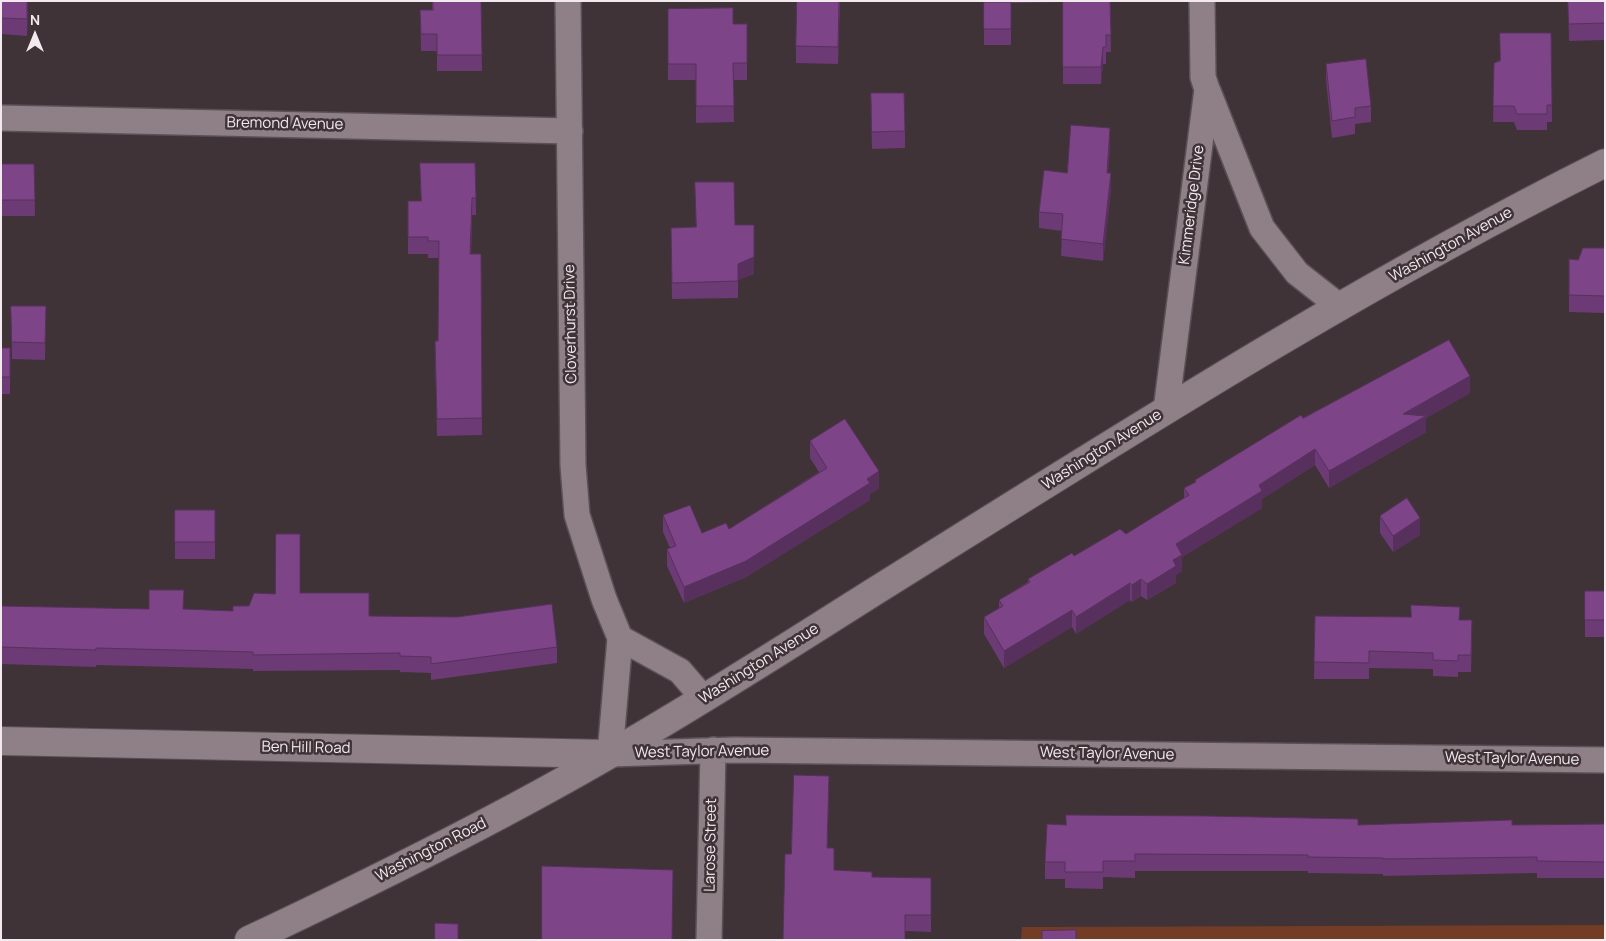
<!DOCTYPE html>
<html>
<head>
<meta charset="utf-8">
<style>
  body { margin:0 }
  #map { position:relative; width:1606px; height:941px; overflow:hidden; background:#3f3338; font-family:Manrope,sans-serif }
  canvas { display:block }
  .frame { position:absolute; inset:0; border:2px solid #f2eaee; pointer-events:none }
  .north { position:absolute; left:10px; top:10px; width:50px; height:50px; -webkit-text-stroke:4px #3f3338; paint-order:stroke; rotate:0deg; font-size:14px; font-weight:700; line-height:20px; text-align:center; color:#f2eaee }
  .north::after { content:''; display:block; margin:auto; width:18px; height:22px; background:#f2eaee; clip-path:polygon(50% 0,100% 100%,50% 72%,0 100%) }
</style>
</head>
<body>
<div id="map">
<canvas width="1606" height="941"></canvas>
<div class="frame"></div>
<div class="north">N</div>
</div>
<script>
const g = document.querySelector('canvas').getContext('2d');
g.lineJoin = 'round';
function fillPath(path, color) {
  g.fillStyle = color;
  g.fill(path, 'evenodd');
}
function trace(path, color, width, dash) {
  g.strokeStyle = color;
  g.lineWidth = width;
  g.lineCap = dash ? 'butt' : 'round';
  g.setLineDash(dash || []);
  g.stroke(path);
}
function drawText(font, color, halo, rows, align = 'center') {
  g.font = font + ' Manrope,sans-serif';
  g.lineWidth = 5;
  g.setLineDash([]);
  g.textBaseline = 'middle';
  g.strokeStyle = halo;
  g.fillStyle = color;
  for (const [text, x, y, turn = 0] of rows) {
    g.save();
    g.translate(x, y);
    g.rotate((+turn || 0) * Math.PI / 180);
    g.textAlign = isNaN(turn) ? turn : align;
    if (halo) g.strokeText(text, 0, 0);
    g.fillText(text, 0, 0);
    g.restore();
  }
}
fillPath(new Path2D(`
  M 1605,925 L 1605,940 L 1021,940 L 1022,927 L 1039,927 Z`), '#723c25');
const street = new Path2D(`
  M 568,1 L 573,465 L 577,515 L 604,599 L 620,638 L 610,754 L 734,750 L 1605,760
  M 1208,91 L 1262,228 L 1297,273 L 1339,306
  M 1,118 L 570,131
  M 1166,410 L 1207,89 L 1203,77 L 1202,1
  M 620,638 L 680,671 L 704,699
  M 709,940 L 713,750`);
const secondary = new Path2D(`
  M 1,741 L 609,754
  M 249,940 C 372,882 495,821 612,753 C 703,701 791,644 880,588 C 1117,440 1354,288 1605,163`);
trace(street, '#5a5156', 28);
trace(secondary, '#5a5156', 30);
trace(street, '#8e8086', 25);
trace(secondary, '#8e8086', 28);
fillPath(new Path2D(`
  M 1,1 L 28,1 L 27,36 L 1,34 Z
  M 432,1 L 481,1 L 482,71 L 437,71 L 437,51 L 421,51 L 420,10 L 432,10 Z
  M 840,1 L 838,64 L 796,63 L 796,46 Z
  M 1012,1 L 1110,1 L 1111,52 L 1106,52 L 1106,64 L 1103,64 L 1101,84 L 1063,84 L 1063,2 L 1012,3 Z
  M 1568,1 L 1605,1 L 1605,40 L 1569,41 Z
  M 984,2 L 1011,2 L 1011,45 L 984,45 Z
  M 668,9 L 733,24 L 747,24 L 747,80 L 733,80 L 734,122 L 696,123 L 696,80 L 668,80 Z
  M 1551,33 L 1552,122 L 1547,122 L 1547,130 L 1517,130 L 1514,122 L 1493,122 L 1494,63 Z
  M 1326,64 L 1371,106 L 1371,122 L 1355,124 L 1355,134 L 1332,138 L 1326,80 Z
  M 871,110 L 905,131 L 905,148 L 872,149 Z
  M 1110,145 L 1108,173 L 1111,190 L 1103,261 L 1061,256 L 1062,231 L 1039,228 L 1039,212 L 1067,173 Z
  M 475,163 L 476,215 L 472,215 L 471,254 L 481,254 L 482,435 L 437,436 L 435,358 L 438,341 L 439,258 L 428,258 L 428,254 L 408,254 L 408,201 L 420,201 Z
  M 1,164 L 34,164 L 35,216 L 1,216 Z
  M 735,225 L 754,274 L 738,280 L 738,298 L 672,299 L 671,228 Z
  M 1605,248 L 1605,313 L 1569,312 L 1569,259 L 1578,260 Z
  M 11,306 L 46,306 L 45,360 L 12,359 Z
  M 1,348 L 10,348 L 10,394 L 1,394 Z
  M 1470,393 L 1426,418 L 1426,432 L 1329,488 L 1315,465 L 1262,499 L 1262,508 L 1182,557 L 1182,571 L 1176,575 L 1176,583 L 1147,600 L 1141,596 L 1132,602 L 1130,600 L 1076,634 L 1072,627 L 1004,668 L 984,634 L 984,617 L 999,608 L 999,600 L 1028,582 L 1028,579 L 1074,556 L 1126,534 L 1184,498 L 1184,488 L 1195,482 L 1195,480 L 1303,418 Z
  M 810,441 L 879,488 L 870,494 L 870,500 L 746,577 L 684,603 L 667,566 L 667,549 L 670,548 L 663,532 L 663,515 L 702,533 L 729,529 L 819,472 L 810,458 Z
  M 175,510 L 215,510 L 215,559 L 175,559 Z
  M 1380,516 L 1420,535 L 1393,552 L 1380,533 Z
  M 1585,591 L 1605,591 L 1605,637 L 1585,637 Z
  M 300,593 L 369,616 L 557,647 L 557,663 L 431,680 L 431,673 L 400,672 L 400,670 L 253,671 L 253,669 L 96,665 L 96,667 L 1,664 L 1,606 L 233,611 L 249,606 Z
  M 1315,616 L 1460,620 L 1472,637 L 1471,672 L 1458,672 L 1458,677 L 1433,676 L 1433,669 L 1369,668 L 1369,679 L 1314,679 Z
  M 829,793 L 827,848 L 834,870 L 872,877 L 931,878 L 931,932 L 905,931 L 791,854 Z
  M 1605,824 L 1605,878 L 1537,878 L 1537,873 L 1383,876 L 1383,874 L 1308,873 L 1308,871 L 1135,871 L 1135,878 L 1103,877 L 1103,889 L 1065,888 L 1065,879 L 1045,879 L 1045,862 L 1066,825 L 1512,825 Z`), '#6c3a74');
fillPath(new Path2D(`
  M 27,1 L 28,9 L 27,36 Z
  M 1103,47 L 1103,64 L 1101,84 L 1101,67 Z
  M 1110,128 L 1110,145 L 1107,189 L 1107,173 Z
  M 1111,173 L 1111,190 L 1103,261 L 1103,244 Z
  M 754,257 L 754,274 L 738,280 L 738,264 Z
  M 1470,376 L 1470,393 L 1426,418 L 1426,432 L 1329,488 L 1329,471 L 1403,414 Z
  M 1315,449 L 1315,465 L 1262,499 L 1262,508 L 1182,557 L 1182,571 L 1176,575 L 1176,583 L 1147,600 L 1147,584 L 1173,560 L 1176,544 L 1259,485 Z
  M 879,471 L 879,488 L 870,494 L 870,500 L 746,577 L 684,603 L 684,587 Z
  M 1420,518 L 1420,535 L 1393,552 L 1393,536 Z
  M 1141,579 L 1141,596 L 1132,602 L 1132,585 Z
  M 1130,583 L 1130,600 L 1076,634 L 1076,617 Z
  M 1072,610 L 1072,627 L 1004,668 L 1004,651 Z
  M 829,776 L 829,793 L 827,865 L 827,848 Z`), '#58305e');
const building = new Path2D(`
  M 1,1 L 27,1 L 27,19 L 1,18 Z
  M 433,1 L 481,1 L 482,55 L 437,55 L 437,34 L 421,34 L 420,10 L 433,10 Z
  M 797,1 L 839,1 L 838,47 L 796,46 Z
  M 1063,1 L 1110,1 L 1111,35 L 1106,35 L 1106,47 L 1103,47 L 1101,67 L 1063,67 Z
  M 1568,1 L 1605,1 L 1605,23 L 1569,24 Z
  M 984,2 L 1011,2 L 1011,29 L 984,29 Z
  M 733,8 L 733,24 L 747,24 L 747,63 L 733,63 L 734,106 L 696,106 L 696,64 L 668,64 L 668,9 Z
  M 1500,33 L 1551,33 L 1552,105 L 1547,105 L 1547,114 L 1517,114 L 1514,106 L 1493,106 L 1494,63 L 1500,61 Z
  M 1366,59 L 1371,106 L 1355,108 L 1355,117 L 1332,121 L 1326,64 Z
  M 871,93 L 904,93 L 905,131 L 872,132 Z
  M 1071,125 L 1110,128 L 1107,173 L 1111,173 L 1103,244 L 1061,239 L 1063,214 L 1039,212 L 1044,170 L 1067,173 Z
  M 420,163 L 475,163 L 476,198 L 472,198 L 470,254 L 481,254 L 482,418 L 437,419 L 435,341 L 438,341 L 439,241 L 428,241 L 428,237 L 408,237 L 408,201 L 421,201 Z
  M 1,164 L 34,164 L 35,200 L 1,200 Z
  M 695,182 L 734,182 L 735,225 L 754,225 L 754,257 L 738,264 L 738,281 L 672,283 L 671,228 L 696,227 Z
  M 1583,248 L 1605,248 L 1605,296 L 1569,295 L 1569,259 L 1578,260 Z
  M 11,306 L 46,306 L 45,343 L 12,342 Z
  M 1449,340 L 1470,376 L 1403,414 L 1426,416 L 1329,471 L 1315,449 L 1259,485 L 1262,491 L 1176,544 L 1182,555 L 1173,560 L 1176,566 L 1147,584 L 1141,579 L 1132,585 L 1130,583 L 1076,617 L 1072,610 L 1004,651 L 984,617 L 1003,606 L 999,600 L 1030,582 L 1028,579 L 1072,553 L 1074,556 L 1120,529 L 1126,534 L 1189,495 L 1184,488 L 1196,482 L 1195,480 L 1301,415 L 1303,418 Z
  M 1,348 L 10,348 L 10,377 L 1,377 Z
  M 845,419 L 879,471 L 867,479 L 870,483 L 746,561 L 684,587 L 667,549 L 676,546 L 663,515 L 690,505 L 702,533 L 726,523 L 729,529 L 827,468 L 810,441 Z
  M 1407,498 L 1420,518 L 1393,536 L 1380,516 Z
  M 175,510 L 215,510 L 215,542 L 175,542 Z
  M 276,534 L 300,534 L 300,593 L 369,593 L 369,616 L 457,617 L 552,604 L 557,647 L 431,664 L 431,657 L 400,656 L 400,653 L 253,655 L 253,652 L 96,648 L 96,650 L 1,647 L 1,606 L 149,609 L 149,590 L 184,590 L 183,609 L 233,611 L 233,606 L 249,606 L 254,593 L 275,594 Z
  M 1585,591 L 1605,591 L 1605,620 L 1585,620 Z
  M 1411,605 L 1460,607 L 1459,620 L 1472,620 L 1471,655 L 1458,655 L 1458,661 L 1433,660 L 1433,653 L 1369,651 L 1369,663 L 1314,662 L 1315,616 L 1411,617 Z
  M 794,775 L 829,776 L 827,848 L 834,848 L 834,870 L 872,872 L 872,877 L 931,878 L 931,915 L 905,915 L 905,940 L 783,940 L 785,854 L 791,854 Z
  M 1066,815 L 1207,816 L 1358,819 L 1358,825 L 1512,820 L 1512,825 L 1605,824 L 1605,862 L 1537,861 L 1537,857 L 1383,859 L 1383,858 L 1308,857 L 1308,855 L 1135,854 L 1135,861 L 1103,861 L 1103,872 L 1065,872 L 1065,862 L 1045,862 L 1047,824 L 1066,825 Z
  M 542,866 L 673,870 L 672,940 L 542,940 Z
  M 435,923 L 458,924 L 458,940 L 435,940 Z
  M 1076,930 L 1076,940 L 1042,940 L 1042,931 Z`);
fillPath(building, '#7d4487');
trace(building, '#58305e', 1);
drawText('15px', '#f2eaee', '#3f3338', [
  ["Bremond Avenue",285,124,1],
  ["Kimmeridge Drive",1192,205,-83],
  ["Washington Avenue",1451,245,-29],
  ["Cloverhurst Drive",571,324,-91],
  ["Washington Avenue",1102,450,-32],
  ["Washington Avenue",759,664,-32],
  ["Ben Hill Road",306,748,1],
  ["West Taylor Avenue",702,752,-1],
  ["West Taylor Avenue",1107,754,1],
  ["West Taylor Avenue",1512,759,1],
  ["Larose Street",711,845,-89],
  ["Washington Road",431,850,-27]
]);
</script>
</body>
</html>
